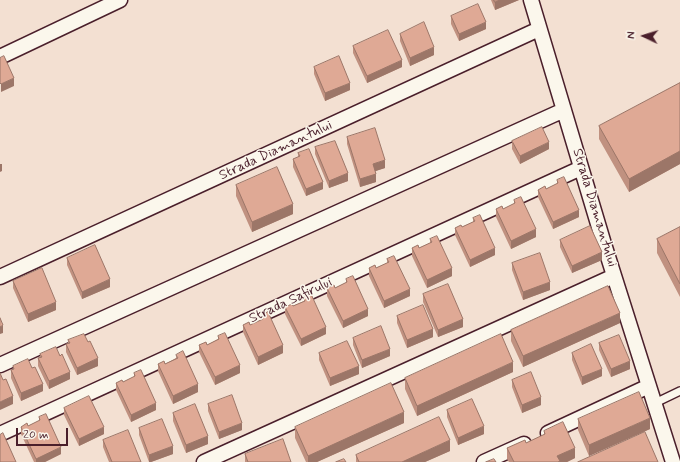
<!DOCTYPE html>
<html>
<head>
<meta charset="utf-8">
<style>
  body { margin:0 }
  #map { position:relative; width:680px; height:462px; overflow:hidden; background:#f3e0d2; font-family:Mynerve,sans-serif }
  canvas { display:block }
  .north { position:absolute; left:624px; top:16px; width:40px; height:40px; -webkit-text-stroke:3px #fbf7ec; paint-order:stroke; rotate:274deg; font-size:11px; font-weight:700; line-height:16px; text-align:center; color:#4a1f2b }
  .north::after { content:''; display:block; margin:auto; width:14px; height:18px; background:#4a1f2b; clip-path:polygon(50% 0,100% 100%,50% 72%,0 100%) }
  .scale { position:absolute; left:16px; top:428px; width:52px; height:18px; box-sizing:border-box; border:2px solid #4a1f2b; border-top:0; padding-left:5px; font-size:12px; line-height:14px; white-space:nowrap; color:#4a1f2b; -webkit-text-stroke:3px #fbf7ec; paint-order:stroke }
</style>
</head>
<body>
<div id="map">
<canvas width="680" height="462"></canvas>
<div class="north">N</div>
<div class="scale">20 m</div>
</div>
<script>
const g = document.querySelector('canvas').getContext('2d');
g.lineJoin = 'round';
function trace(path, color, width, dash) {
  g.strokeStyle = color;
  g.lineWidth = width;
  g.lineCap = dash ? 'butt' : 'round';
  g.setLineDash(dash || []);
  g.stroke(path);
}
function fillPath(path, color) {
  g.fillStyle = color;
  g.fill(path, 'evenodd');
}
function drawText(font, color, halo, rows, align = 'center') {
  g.font = font + ' Mynerve,sans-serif';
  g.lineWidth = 3;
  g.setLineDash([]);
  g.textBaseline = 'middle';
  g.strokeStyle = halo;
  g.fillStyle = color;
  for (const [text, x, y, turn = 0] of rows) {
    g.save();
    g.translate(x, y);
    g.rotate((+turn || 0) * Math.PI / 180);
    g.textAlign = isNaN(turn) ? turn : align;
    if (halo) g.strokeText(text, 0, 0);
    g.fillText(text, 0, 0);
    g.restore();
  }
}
const lane = new Path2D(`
  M 655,403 L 680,391`);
const street = new Path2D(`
  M 531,0 L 604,244 L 673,462
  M 0,57 L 120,0
  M 0,277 L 539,29
  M 0,365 L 564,110
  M 548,433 L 649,386
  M 0,434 L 581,168
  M 204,462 L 614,276
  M 484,462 L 524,444`);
trace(lane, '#4a1f2b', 10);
trace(street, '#4a1f2b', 17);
trace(lane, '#fbf7ec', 7);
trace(street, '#fbf7ec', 14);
fillPath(new Path2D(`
  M 491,0 L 519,0 L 495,10 Z
  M 451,16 L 486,29 L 459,41 L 451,24 Z
  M 400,34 L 434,55 L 410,66 L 400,41 Z
  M 353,46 L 402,67 L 367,83 L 353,53 Z
  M 314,67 L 350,90 L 325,101 L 314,74 Z
  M 680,83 L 680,164 L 629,192 L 599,139 L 599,126 Z
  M 347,137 L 385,168 L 375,171 L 376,182 L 360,187 L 347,144 Z
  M 512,141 L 549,149 L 520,164 L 512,149 Z
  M 315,147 L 348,181 L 329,188 L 315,154 Z
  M 298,153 L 323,189 L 306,196 L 293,167 L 293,159 L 298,157 Z
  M 557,180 L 579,217 L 553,229 L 538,197 L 538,190 L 546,189 L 557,184 Z
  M 236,185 L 293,214 L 252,232 L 236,196 Z
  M 514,200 L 536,237 L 511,249 L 496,217 L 496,209 L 503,209 L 514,204 Z
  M 473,218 L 495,255 L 470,267 L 455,235 L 455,228 L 462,227 L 473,222 Z
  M 680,227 L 680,297 L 657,253 L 657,239 Z
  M 430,239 L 452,276 L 427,288 L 412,256 L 412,248 L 419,248 L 430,243 Z
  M 560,240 L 602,260 L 572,273 L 560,247 Z
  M 67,258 L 110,287 L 82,299 L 67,265 Z
  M 387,259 L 410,296 L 384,308 L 369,276 L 369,268 L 376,268 L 387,263 Z
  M 512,263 L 550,290 L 523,300 L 512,270 Z
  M 346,279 L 368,316 L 343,328 L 327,296 L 327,288 L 335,288 L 346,283 Z
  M 13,281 L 56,310 L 28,322 L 13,288 Z
  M 423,294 L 463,327 L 438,337 L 423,302 Z
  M 304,297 L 326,334 L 301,346 L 285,314 L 285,307 L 293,306 L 304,301 Z
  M 261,316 L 283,353 L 258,365 L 243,332 L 243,325 L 250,325 L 261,320 Z
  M 397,316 L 433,337 L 407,348 L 397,323 Z
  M 620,323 L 523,367 L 511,341 L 511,330 Z
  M 218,336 L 240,373 L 215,385 L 199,352 L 199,345 L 207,345 L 218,339 Z
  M 353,338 L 390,356 L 362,368 L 353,345 Z
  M 68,340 L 98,366 L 77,375 L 66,352 L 66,344 L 68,344 Z
  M 599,343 L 630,369 L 611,377 L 599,350 Z
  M 319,353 L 359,374 L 330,386 L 319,360 Z
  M 572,353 L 602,376 L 582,385 L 572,360 Z
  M 40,354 L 60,356 L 70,379 L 49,389 L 38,366 L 38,358 L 40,357 Z
  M 176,355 L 198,392 L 173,404 L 158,371 L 158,364 L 165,364 L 176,358 Z
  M 13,366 L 32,368 L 43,391 L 21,401 L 11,378 L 11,370 L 13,369 Z
  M 513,372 L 417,416 L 405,389 L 405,378 Z
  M 134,373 L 156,410 L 131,422 L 116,390 L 116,383 L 123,382 L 134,377 Z
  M 512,380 L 541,405 L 522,413 L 512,387 Z
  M 208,404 L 242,430 L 219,439 L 208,411 Z
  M 64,408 L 104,434 L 79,446 L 64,415 Z
  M 447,410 L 484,434 L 458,445 L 447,417 Z
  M 173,413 L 208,444 L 186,453 L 173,421 Z
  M 39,417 L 61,454 L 45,462 L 34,462 L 21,434 L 21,427 L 28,426 L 39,421 Z
  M 578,419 L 650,429 L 589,456 L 578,430 Z
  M 404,423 L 317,462 L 306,462 L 295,438 L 295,427 Z
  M 139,428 L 173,454 L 151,462 L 149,462 L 139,435 Z
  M 544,431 L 575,458 L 567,462 L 509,462 L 507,459 L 507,448 L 526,443 L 544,435 Z
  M 103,440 L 141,462 L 109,462 L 103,447 Z
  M 450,451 L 425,462 L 356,462 L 356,455 Z
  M 245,454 L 291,462 L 245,462 Z`), '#c09180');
fillPath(new Path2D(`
  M 500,0 L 519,0 L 495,10 L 495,2 Z
  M 486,22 L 486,29 L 459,41 L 459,34 Z
  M 434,47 L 434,55 L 410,66 L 410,58 Z
  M 402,60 L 402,67 L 367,83 L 367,76 Z
  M 14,78 L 14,86 L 1,92 L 1,84 Z
  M 350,83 L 350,90 L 325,101 L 325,93 Z
  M 549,142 L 549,149 L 520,164 L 520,156 Z
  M 680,151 L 680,164 L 629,192 L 629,179 Z
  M 385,160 L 385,168 L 373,172 L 373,164 Z
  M 0,164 L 2,164 L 2,171 L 0,172 Z
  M 348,173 L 348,181 L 329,188 L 329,181 Z
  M 376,174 L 376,182 L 360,187 L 360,179 Z
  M 323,182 L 323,189 L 306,196 L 306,189 Z
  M 293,204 L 293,214 L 252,232 L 252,222 Z
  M 579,210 L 579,217 L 553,229 L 553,222 Z
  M 536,229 L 536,237 L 511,249 L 511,241 Z
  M 495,248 L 495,255 L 470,267 L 470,260 Z
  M 602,252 L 602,260 L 572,273 L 572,266 Z
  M 452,268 L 452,276 L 427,288 L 427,280 Z
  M 110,279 L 110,287 L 82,299 L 82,292 Z
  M 550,282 L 550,290 L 523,300 L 523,292 Z
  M 410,289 L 410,296 L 384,308 L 384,301 Z
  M 56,302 L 56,310 L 28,322 L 28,314 Z
  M 368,309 L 368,316 L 343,328 L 343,321 Z
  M 620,313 L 620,323 L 523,367 L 523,356 Z
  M 463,319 L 463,327 L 438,337 L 438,330 Z
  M 3,325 L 3,333 L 0,334 L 0,327 Z
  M 326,327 L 326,334 L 301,346 L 301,339 Z
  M 433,329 L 433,337 L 407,348 L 407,340 Z
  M 283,345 L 283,353 L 258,365 L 258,357 Z
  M 390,349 L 390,356 L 362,368 L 362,360 Z
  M 98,358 L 98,366 L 77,375 L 77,368 Z
  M 630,361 L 630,369 L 611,377 L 611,369 Z
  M 513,362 L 513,372 L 417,416 L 417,406 Z
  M 240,365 L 240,373 L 215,385 L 215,377 Z
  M 359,366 L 359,374 L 330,386 L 330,378 Z
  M 602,369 L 602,376 L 582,385 L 582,377 Z
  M 70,372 L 70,379 L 49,389 L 49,381 Z
  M 43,384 L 43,391 L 21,401 L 21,393 Z
  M 198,384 L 198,392 L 173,404 L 173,396 Z
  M 13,396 L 13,404 L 0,410 L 0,402 Z
  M 541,397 L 541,405 L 522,413 L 522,405 Z
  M 156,403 L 156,410 L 131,422 L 131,415 Z
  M 404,412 L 404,423 L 317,462 L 308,462 L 308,456 Z
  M 650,418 L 650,429 L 589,456 L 589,445 Z
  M 242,423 L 242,430 L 219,439 L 219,432 Z
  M 484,426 L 484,434 L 458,445 L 458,438 Z
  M 104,427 L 104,434 L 79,446 L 79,439 Z
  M 208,436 L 208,444 L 186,453 L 186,445 Z
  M 450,440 L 450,451 L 425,462 L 402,462 Z
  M 173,446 L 173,454 L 151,462 L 149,462 L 149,455 Z
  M 61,447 L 61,454 L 45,462 L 36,462 L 36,459 Z
  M 575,448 L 575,458 L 567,462 L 557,462 L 557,456 Z`), '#9c7668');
const building = new Path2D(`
  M 494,0 L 500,0 L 495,2 Z
  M 478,4 L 486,22 L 459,34 L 451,16 Z
  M 424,22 L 434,47 L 410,58 L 400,34 Z
  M 388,30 L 402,60 L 367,76 L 353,46 Z
  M 4,56 L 14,78 L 1,84 L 0,83 L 0,58 Z
  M 339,56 L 350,83 L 325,93 L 314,67 Z
  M 680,83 L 680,151 L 629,179 L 599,126 Z
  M 542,127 L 549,142 L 520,156 L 512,141 Z
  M 375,128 L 385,160 L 373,164 L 376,174 L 360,179 L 347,137 Z
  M 335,141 L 348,173 L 329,181 L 315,147 Z
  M 309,149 L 323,182 L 306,189 L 293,159 L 300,156 L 298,153 Z
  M 277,167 L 293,204 L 252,222 L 236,185 Z
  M 564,177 L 579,210 L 553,222 L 538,190 L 545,186 L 546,189 L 558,183 L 557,180 Z
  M 521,197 L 536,229 L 511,241 L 496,209 L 502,206 L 503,209 L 515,203 L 514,200 Z
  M 480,215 L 495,248 L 470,260 L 455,228 L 461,225 L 462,227 L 475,221 L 473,218 Z
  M 590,226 L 602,252 L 572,266 L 560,240 Z
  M 680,227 L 680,284 L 657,239 Z
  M 437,236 L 452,268 L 427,280 L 412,248 L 418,245 L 419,248 L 432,242 L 430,239 Z
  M 95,245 L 110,279 L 82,292 L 67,258 Z
  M 540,253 L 550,282 L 523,292 L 512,263 Z
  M 394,256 L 410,289 L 384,301 L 369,268 L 375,265 L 376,268 L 389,262 L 387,259 Z
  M 42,268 L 56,302 L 28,314 L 13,281 Z
  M 353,276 L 368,309 L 343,321 L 327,288 L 334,285 L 335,288 L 347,282 L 346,279 Z
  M 448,284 L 463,319 L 438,330 L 423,294 Z
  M 608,286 L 620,313 L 523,356 L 511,330 Z
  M 311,294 L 326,327 L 301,339 L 285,307 L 292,304 L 293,306 L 305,301 L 304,297 Z
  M 423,305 L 433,329 L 407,340 L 397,316 Z
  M 268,312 L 283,345 L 258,357 L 243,325 L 249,322 L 250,325 L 263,319 L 261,316 Z
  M 0,318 L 3,325 L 0,327 Z
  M 381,326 L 390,349 L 362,360 L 353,338 Z
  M 225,333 L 240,365 L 215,377 L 199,345 L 206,342 L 207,345 L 219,339 L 218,336 Z
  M 84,334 L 88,342 L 90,341 L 98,358 L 77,368 L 66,344 L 70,343 L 68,340 Z
  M 501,334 L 513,362 L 417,406 L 405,378 Z
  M 619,335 L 630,361 L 611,369 L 599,343 Z
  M 347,341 L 359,366 L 330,378 L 319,353 Z
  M 591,344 L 602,369 L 582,377 L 572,353 Z
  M 56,347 L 60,356 L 62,354 L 70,372 L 49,381 L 38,358 L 42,357 L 40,354 Z
  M 183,351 L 198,384 L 173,396 L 158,364 L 164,361 L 165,364 L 178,358 L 176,355 Z
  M 28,359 L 32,368 L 35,367 L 43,384 L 21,393 L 11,370 L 14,369 L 13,366 Z
  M 141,370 L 156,403 L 131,415 L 116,383 L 122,380 L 123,382 L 135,376 L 134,373 Z
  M 531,372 L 541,397 L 522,405 L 512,380 Z
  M 0,373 L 3,380 L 6,379 L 13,396 L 0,402 Z
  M 391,383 L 404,412 L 308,456 L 295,427 Z
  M 639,392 L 650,418 L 589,445 L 578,419 Z
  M 232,395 L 242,423 L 219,432 L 208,404 Z
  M 89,396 L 104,427 L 79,439 L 64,408 Z
  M 472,399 L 484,426 L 458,438 L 447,410 Z
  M 195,404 L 208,436 L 186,445 L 173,413 Z
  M 46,414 L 61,447 L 36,459 L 21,427 L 27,423 L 28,426 L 40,420 L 39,417 Z
  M 439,417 L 450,440 L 402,462 L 359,462 L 356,455 Z
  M 162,419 L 173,446 L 149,455 L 139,428 Z
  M 563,422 L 575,448 L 557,456 L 560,461 L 558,462 L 514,462 L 507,448 L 525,440 L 526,443 L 545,434 L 544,431 Z
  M 128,430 L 141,462 L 112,462 L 103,440 Z
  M 645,432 L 658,462 L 578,462 Z
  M 3,433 L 16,462 L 0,462 L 0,435 Z
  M 283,439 L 291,462 L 248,462 L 245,454 Z
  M 344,459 L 346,462 L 336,462 Z
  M 494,459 L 496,462 L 486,462 Z`);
fillPath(building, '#dfa995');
trace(building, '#9c7668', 1);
drawText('14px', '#4a1f2b', '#fbf7ec', [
  ["Strada Diamantului",276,151,-25],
  ["Strada Diamantului",594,208,73],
  ["Strada Safirului",291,301,-25]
]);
</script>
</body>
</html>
